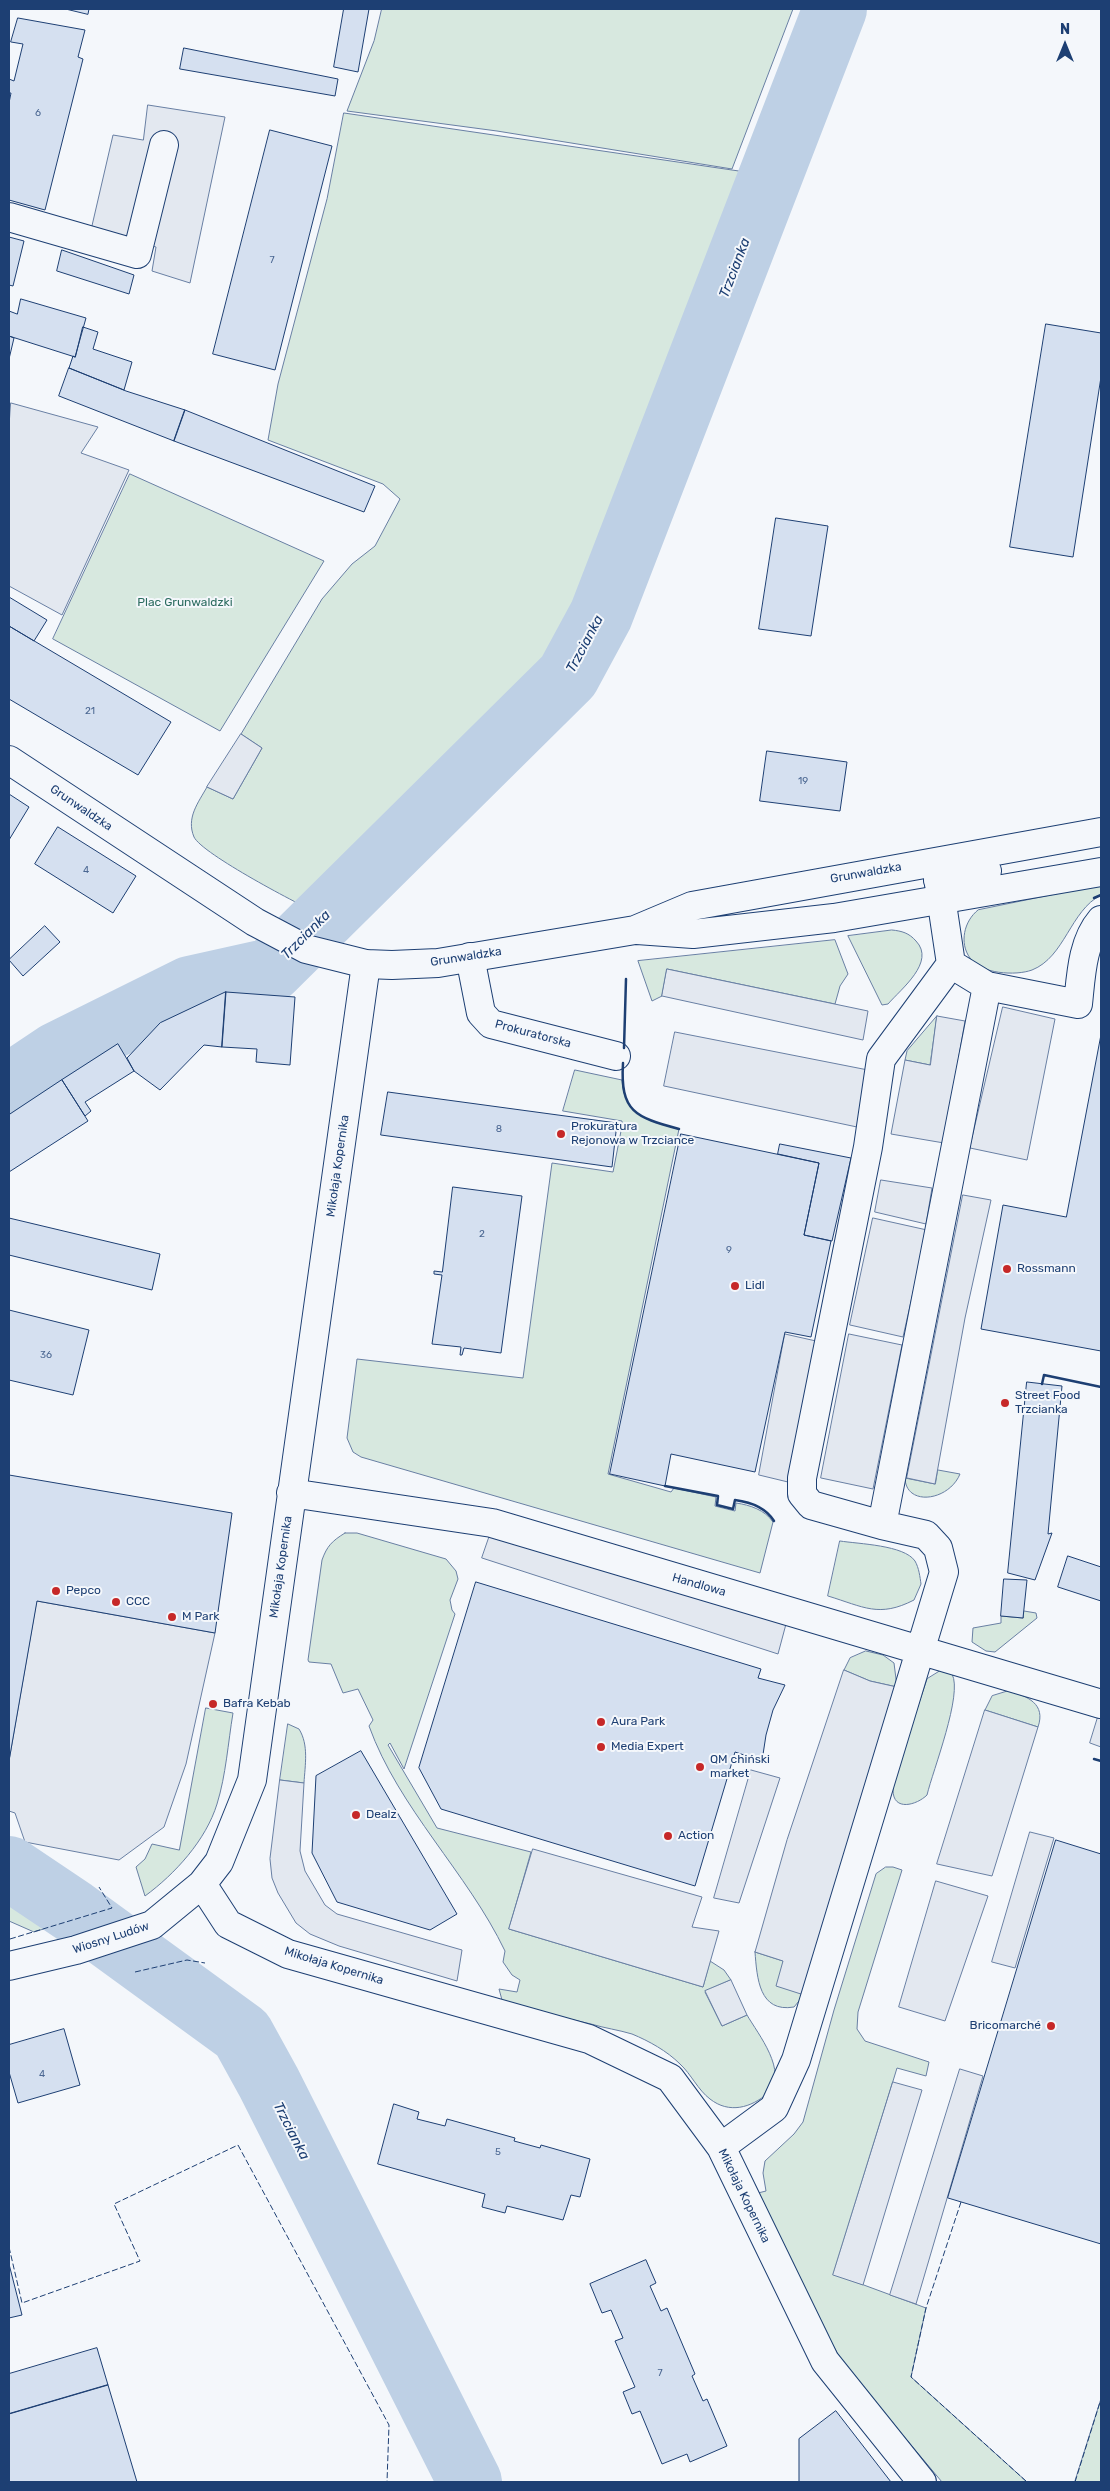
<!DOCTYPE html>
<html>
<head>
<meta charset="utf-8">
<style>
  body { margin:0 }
  #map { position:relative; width:1110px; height:2491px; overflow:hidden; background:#f4f7fb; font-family:Rubik,sans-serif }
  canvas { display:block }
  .frame { position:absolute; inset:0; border:10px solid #1d3f73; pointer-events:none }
  .north { position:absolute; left:1040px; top:20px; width:50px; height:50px; -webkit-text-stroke:4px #f4f7fb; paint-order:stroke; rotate:0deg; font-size:14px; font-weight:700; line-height:20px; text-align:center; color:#1d3f73 }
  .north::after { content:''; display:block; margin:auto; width:18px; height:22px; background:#1d3f73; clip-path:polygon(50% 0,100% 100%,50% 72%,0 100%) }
</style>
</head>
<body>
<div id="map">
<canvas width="1110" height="2491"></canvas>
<div class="frame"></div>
<div class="north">N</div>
</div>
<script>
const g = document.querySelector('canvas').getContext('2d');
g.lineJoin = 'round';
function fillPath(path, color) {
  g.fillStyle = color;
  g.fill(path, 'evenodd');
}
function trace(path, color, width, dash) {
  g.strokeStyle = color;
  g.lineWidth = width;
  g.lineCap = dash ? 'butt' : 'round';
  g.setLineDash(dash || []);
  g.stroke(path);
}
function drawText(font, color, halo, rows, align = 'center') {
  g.font = font + ' Rubik,sans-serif';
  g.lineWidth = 4;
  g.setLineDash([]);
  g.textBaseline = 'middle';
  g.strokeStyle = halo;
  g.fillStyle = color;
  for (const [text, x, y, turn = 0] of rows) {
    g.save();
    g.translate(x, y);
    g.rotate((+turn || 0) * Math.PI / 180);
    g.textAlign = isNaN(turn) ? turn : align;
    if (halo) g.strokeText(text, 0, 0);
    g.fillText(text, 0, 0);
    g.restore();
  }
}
const green = new Path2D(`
  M 382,9 L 793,9 L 732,169 L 497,131 L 347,111 L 374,41 Z
  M 344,113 L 766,175 L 598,613 L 565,675 L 322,915 C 301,906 202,854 194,837 C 186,818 198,803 207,787 L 233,799 L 262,748 L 241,734 L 322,599 L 352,564 L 375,546 L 400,499 L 383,484 L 268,440 L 278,384 L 327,199 Z
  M 130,474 L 324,561 L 220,731 L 53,639 Z
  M 1101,885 L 1101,895 C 1070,911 1065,957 1032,970 C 1016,976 980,974 970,958 C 959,943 964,921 978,910 Z
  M 892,930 C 902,931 909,933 916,941 C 936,962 901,989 888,1004 L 882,1005 L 848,936 Z
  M 835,940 L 848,974 L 840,986 L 835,1004 L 667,969 L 662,996 L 652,1001 L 638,961 Z
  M 937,1016 L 930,1065 L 905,1060 L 907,1051 Z
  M 575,1070 L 622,1080 C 624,1116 649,1121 679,1129 L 608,1474 L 671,1492 L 674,1488 L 716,1497 L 715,1506 L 735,1511 L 736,1503 C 750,1505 765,1510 773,1522 L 760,1573 L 361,1457 L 353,1452 L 347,1438 L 357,1359 L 523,1378 L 552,1163 L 613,1172 L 622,1126 L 622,1121 L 563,1111 Z
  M 938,1470 L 960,1474 C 949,1501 906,1507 905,1478 L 935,1484 Z
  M 345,1533 L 357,1533 L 446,1559 L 456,1571 L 458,1579 L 450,1600 L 452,1610 L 455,1614 L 404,1769 L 390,1743 L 388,1745 L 437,1828 L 531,1852 L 509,1929 L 703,1987 L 710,1961 L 724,1970 L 731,1980 L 705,1992 L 722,2026 L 747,2015 C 758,2034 789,2072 768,2093 C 751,2108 729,2114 710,2099 C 698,2090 691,2074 680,2064 C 667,2051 649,2041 632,2034 C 619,2030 604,2028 591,2024 C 564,2018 537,2011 510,2004 L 502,2000 L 499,1989 L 517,1992 L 520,1980 L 512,1975 L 503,1962 L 505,1951 C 467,1872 399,1809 369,1726 L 373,1720 L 358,1689 L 343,1693 L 331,1664 L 309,1662 L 308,1660 L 322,1560 C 327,1546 332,1541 345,1533 Z
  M 840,1541 C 859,1544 904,1545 915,1561 C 919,1568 920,1577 921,1584 L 914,1600 C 879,1618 864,1607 828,1596 Z
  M 1024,1611 L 1036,1613 L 1037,1618 L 995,1652 L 986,1651 L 972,1642 L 973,1628 L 1001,1623 L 1001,1616 L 1023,1618 Z
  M 866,1651 L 883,1655 L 894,1663 L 897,1687 L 870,1681 L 844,1670 L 850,1658 Z
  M 940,1671 L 952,1674 C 963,1694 933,1770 927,1795 C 917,1805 893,1812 893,1790 C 893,1776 900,1762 904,1749 C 911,1726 919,1703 927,1679 Z
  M 1008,1691 C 1028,1696 1046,1704 1038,1727 L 985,1710 L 992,1696 Z
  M 206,1708 L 233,1713 C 228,1743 226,1775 217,1804 C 206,1840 175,1874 145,1896 L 136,1867 L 145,1859 L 152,1844 L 179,1850 Z
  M 288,1724 L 299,1729 C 309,1745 305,1765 304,1783 L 280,1780 Z
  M 886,1867 L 893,1867 L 902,1870 L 858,2012 L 857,2029 L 865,2041 L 929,2062 L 926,2076 L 897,2068 L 834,2274 L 926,2308 L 911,2377 L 1027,2482 L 942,2482 L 844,2365 L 826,2333 L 758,2193 L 766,2191 L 763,2173 L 765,2161 L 794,2134 L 803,2122 L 834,2010 L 876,1874 Z
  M 9,1871 L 78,1918 L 34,1932 L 9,1921 Z
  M 755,1952 L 783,1961 L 804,1995 L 794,2007 C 759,2013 757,1978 755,1952 Z
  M 1101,2399 L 1101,2482 L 1075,2482 Z`);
fillPath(green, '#d7e8df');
trace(green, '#687fa3', 1);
const parking = new Path2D(`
  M 148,105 L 225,117 L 190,283 L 152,271 L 156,247 L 91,230 L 113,135 L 143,140 Z
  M 11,403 L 98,427 L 81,453 L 129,470 L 62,615 L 9,586 L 9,426 Z
  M 241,734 L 262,748 L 233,799 L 207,787 Z
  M 667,969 L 868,1011 L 863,1040 L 662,996 Z
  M 1003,1007 L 1055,1019 L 1027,1160 L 970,1148 Z
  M 937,1016 L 965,1021 L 944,1143 L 891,1134 L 905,1060 L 930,1065 Z
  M 675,1032 L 868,1070 L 857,1127 L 664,1086 Z
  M 881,1180 L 932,1188 L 926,1224 L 875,1212 Z
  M 963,1195 L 991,1200 L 965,1318 L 935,1484 L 907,1478 Z
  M 873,1218 L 927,1230 L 903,1337 L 850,1325 Z
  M 785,1334 L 816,1341 L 788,1482 L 759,1475 Z
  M 849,1334 L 902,1345 L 873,1489 L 821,1478 Z
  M 491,1532 L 786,1624 L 778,1654 L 482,1558 Z
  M 37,1601 L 215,1633 L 186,1764 L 164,1827 L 119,1860 L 25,1842 L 15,1813 L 9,1811 L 9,1761 Z
  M 844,1670 L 870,1681 L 897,1687 L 804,1995 L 776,1986 L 783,1961 L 755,1952 L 787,1840 Z
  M 985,1710 L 1038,1727 L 992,1876 L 937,1864 Z
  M 1098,1717 L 1101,1718 L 1101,1747 L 1090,1743 Z
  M 751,1770 L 780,1778 L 739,1903 L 714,1898 Z
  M 280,1780 L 304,1783 L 300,1851 L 305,1871 L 325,1905 L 337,1914 L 462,1950 L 457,1981 L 339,1946 L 310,1934 L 296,1923 L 278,1893 L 272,1878 L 270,1859 Z
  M 1030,1832 L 1054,1838 L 1015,1968 L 992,1962 Z
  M 533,1849 L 702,1897 L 692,1927 L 719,1931 L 703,1987 L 509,1929 Z
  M 936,1881 L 988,1896 L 945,2021 L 899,2007 Z
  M 731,1980 L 747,2015 L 722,2026 L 705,1991 Z
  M 960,2069 L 983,2076 L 916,2304 L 890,2295 Z
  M 893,2082 L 922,2090 L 863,2285 L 833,2275 Z`);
fillPath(parking, '#e3e8f0');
trace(parking, '#687fa3', 1);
trace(new Path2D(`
  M 9,1086 L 57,1054 L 190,988 L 271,970 L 568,676 L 601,615 L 835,9
  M 9,1868 L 73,1911 L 242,2034 L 269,2083 L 470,2482`), '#bed0e5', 64);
const building = new Path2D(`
  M 66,9 L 89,9 L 88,14 Z
  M 344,9 L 369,9 L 358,72 L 334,67 Z
  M 18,18 L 85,30 L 78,57 L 83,59 L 45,210 L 9,200 L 9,103 L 11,93 L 9,93 L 9,79 L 14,81 L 23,44 L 11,42 Z
  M 184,48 L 338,79 L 335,96 L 180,69 Z
  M 270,130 L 332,146 L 275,370 L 213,354 Z
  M 9,237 L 24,241 L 13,286 L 9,285 Z
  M 62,250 L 134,275 L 129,294 L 57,271 Z
  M 21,299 L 86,318 L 75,357 L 9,336 L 9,311 L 17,314 Z
  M 1046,324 L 1101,333 L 1101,377 L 1073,557 L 1010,547 Z
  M 83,327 L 98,332 L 93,349 L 132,362 L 124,390 L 69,368 L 73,356 L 75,357 Z
  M 9,336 L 14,338 L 9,359 Z
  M 69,368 L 126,391 L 185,410 L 174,441 L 59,396 Z
  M 185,410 L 375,486 L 364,512 L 174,441 Z
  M 776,518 L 828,526 L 811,636 L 759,629 Z
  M 9,597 L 47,620 L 34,641 L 9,626 Z
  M 9,626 L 171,722 L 138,775 L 9,699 Z
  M 767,751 L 847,762 L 840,811 L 760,801 Z
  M 9,794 L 29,807 L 9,840 Z
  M 58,827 L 136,876 L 113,913 L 35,864 Z
  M 45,926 L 60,942 L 23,976 L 9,960 Z
  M 226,992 L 295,997 L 290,1065 L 256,1062 L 257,1049 L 222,1047 Z
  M 226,992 L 222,1047 L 204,1045 L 160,1090 L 134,1071 L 127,1058 L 160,1023 Z
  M 1101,1035 L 1101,1351 L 981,1329 L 1003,1205 L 1066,1217 Z
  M 118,1044 L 134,1071 L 85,1102 L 91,1111 L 85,1116 L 62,1080 Z
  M 62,1080 L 88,1121 L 9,1172 L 9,1115 Z
  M 388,1092 L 617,1123 L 612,1167 L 381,1135 Z
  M 681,1134 L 819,1163 L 804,1235 L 831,1241 L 811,1337 L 785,1332 L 755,1472 L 671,1454 L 665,1486 L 610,1474 Z
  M 780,1144 L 851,1158 L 832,1241 L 804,1235 L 819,1163 L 778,1154 Z
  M 453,1187 L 522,1196 L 501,1353 L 464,1348 L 462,1355 L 460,1355 L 461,1347 L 432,1344 L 442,1275 L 434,1274 L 434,1271 L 442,1272 Z
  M 9,1218 L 160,1254 L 152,1290 L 9,1255 Z
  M 9,1310 L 89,1330 L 73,1395 L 9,1380 Z
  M 1027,1382 L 1062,1386 L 1048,1534 L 1052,1533 L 1035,1580 L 1008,1573 Z
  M 9,1475 L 232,1513 L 215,1633 L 37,1601 L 9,1761 Z
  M 1068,1556 L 1101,1567 L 1101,1601 L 1058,1587 Z
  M 1004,1579 L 1027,1580 L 1023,1618 L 1001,1616 Z
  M 476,1582 L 761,1669 L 758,1678 L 785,1685 L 773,1710 L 766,1735 L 762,1761 L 735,1752 L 695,1886 L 441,1809 L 419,1768 Z
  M 361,1751 L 457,1914 L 430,1930 L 337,1902 L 312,1853 L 316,1776 Z
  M 1056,1840 L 1101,1854 L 1101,2244 L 948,2198 Z
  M 64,2029 L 80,2085 L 18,2103 L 9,2072 L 9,2045 Z
  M 394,2104 L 419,2112 L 417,2119 L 445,2126 L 447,2119 L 515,2138 L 514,2141 L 540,2148 L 541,2145 L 590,2159 L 580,2197 L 571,2195 L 563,2220 L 507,2206 L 505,2213 L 482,2207 L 485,2194 L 378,2164 Z
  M 646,2260 L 656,2283 L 650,2286 L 661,2311 L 667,2308 L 695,2374 L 692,2376 L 703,2401 L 707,2399 L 727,2446 L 690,2462 L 687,2454 L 662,2464 L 640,2411 L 632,2414 L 623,2392 L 635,2387 L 615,2341 L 623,2338 L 611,2310 L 602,2313 L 590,2284 Z
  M 9,2264 L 22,2315 L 9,2318 Z
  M 97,2348 L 108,2385 L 9,2414 L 9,2374 Z
  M 108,2385 L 137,2482 L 9,2482 L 9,2414 Z
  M 836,2411 L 891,2482 L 799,2482 L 799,2439 Z`);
fillPath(building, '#d5e0f0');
trace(building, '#1d3f73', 1);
const minor = new Path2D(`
  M 9,217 L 137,254 L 164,145
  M 470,957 L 481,1013 L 491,1024 L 616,1056
  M 951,964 L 987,986 L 1078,1004 C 1081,976 1082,942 1101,920
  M 291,1493 L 492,1523 L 1101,1704
  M 882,1525 L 987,986
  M 202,1884 L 228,1924 L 288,1954 L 589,2039 L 670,2078 L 721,2147 L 825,2361 L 922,2482
  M 9,1966 L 76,1950 L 152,1925 L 202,1884 L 219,1862 L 252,1780 L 366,964
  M 721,2147 L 774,2108 L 796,2060 L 944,1572 L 938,1548 L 926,1535 L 882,1525 L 811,1505 L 802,1494 L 802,1478 L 868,1147 L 881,1059 L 951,964 L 938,877`);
const major = new Path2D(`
  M 9,760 L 255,922 L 306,949 L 366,964 L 392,965 L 438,963 L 635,930 L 692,906 L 1101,832
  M 938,880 L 987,871
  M 637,930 L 693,934 L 834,918 L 1101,872`);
trace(minor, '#1d3f73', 30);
trace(major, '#1d3f73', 30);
trace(minor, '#f4f7fb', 28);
trace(major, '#f4f7fb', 28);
trace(new Path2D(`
  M 10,1939 L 112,1908 L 99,1887
  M 135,1972 L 187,1960 L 205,1963
  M 961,2202 L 926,2308 L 911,2377 L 1027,2482
  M 9,2247 L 22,2303 L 140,2261 L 114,2204 L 238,2145 L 389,2425 L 387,2482
  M 1075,2482 L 1101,2399`), '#1d3f73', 1, [6, 2.5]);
trace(new Path2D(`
  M 1094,898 L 1101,895
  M 624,1048 L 626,979
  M 623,1063 C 620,1112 635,1117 679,1129
  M 1042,1384 L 1044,1375 L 1101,1387
  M 665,1486 L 718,1496 L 717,1505 L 733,1509 L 735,1500 C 750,1502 766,1508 774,1521
  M 1094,1759 L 1101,1761`), '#1d3f73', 2.5);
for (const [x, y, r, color] of [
  [561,1134,5,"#c62828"],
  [1007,1269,5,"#c62828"],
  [735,1286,5,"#c62828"],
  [1005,1403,5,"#c62828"],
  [56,1591,5,"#c62828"],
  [116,1602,5,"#c62828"],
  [172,1617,5,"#c62828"],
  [213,1704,5,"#c62828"],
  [601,1722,5,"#c62828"],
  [601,1747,5,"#c62828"],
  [700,1767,5,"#c62828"],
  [356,1815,5,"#c62828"],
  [668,1836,5,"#c62828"],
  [1051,2026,5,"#c62828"]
]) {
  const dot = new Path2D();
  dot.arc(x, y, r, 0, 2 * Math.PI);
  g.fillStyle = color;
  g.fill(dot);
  trace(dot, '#f4f7fb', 2);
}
drawText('10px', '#4b6792', null, [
  ["6",38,113],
  ["7",272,260],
  ["21",90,711],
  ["19",803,781],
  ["4",86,870],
  ["8",499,1129],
  ["2",482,1234],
  ["9",729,1250],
  ["36",46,1355],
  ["4",42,2074],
  ["5",498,2152],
  ["7",660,2373]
]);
drawText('12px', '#2c6c60', '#f4f7fb', [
  ["Plac Grunwaldzki",185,603]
]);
drawText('12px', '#1d3f73', '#f4f7fb', [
  ["Grunwaldzka",81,808,34],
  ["Grunwaldzka",866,873,-10],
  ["Grunwaldzka",466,957,-9],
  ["Prokuratorska",533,1034,15],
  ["Mikołaja Kopernika",338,1166,-82],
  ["Mikołaja Kopernika",281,1567,-82],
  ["Handlowa",699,1585,16],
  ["Wiosny Ludów",111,1938,-18],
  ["Mikołaja Kopernika",334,1966,17],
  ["Mikołaja Kopernika",744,2196,64]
]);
drawText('12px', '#1d3f73', '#f4f7fb', [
  ["Prokuratura",571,1127],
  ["Rejonowa w Trzciance",571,1141],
  ["Rossmann",1017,1269],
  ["Lidl",745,1286],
  ["Street Food",1015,1396],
  ["Trzcianka",1015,1410],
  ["Pepco",66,1591],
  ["CCC",126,1602],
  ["M Park",182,1617],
  ["Bafra Kebab",223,1704],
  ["Aura Park",611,1722],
  ["Media Expert",611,1747],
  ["QM chiński",710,1760],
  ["market",710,1774],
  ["Dealz",366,1815],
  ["Action",678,1836],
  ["Bricomarché",1041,2026,"right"]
], 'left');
drawText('italic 14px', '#1d3f73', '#f4f7fb', [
  ["Trzcianka",735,268,-69],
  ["Trzcianka",585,644,-62],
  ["Trzcianka",306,935,-45],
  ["Trzcianka",291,2131,63]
]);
</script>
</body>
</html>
